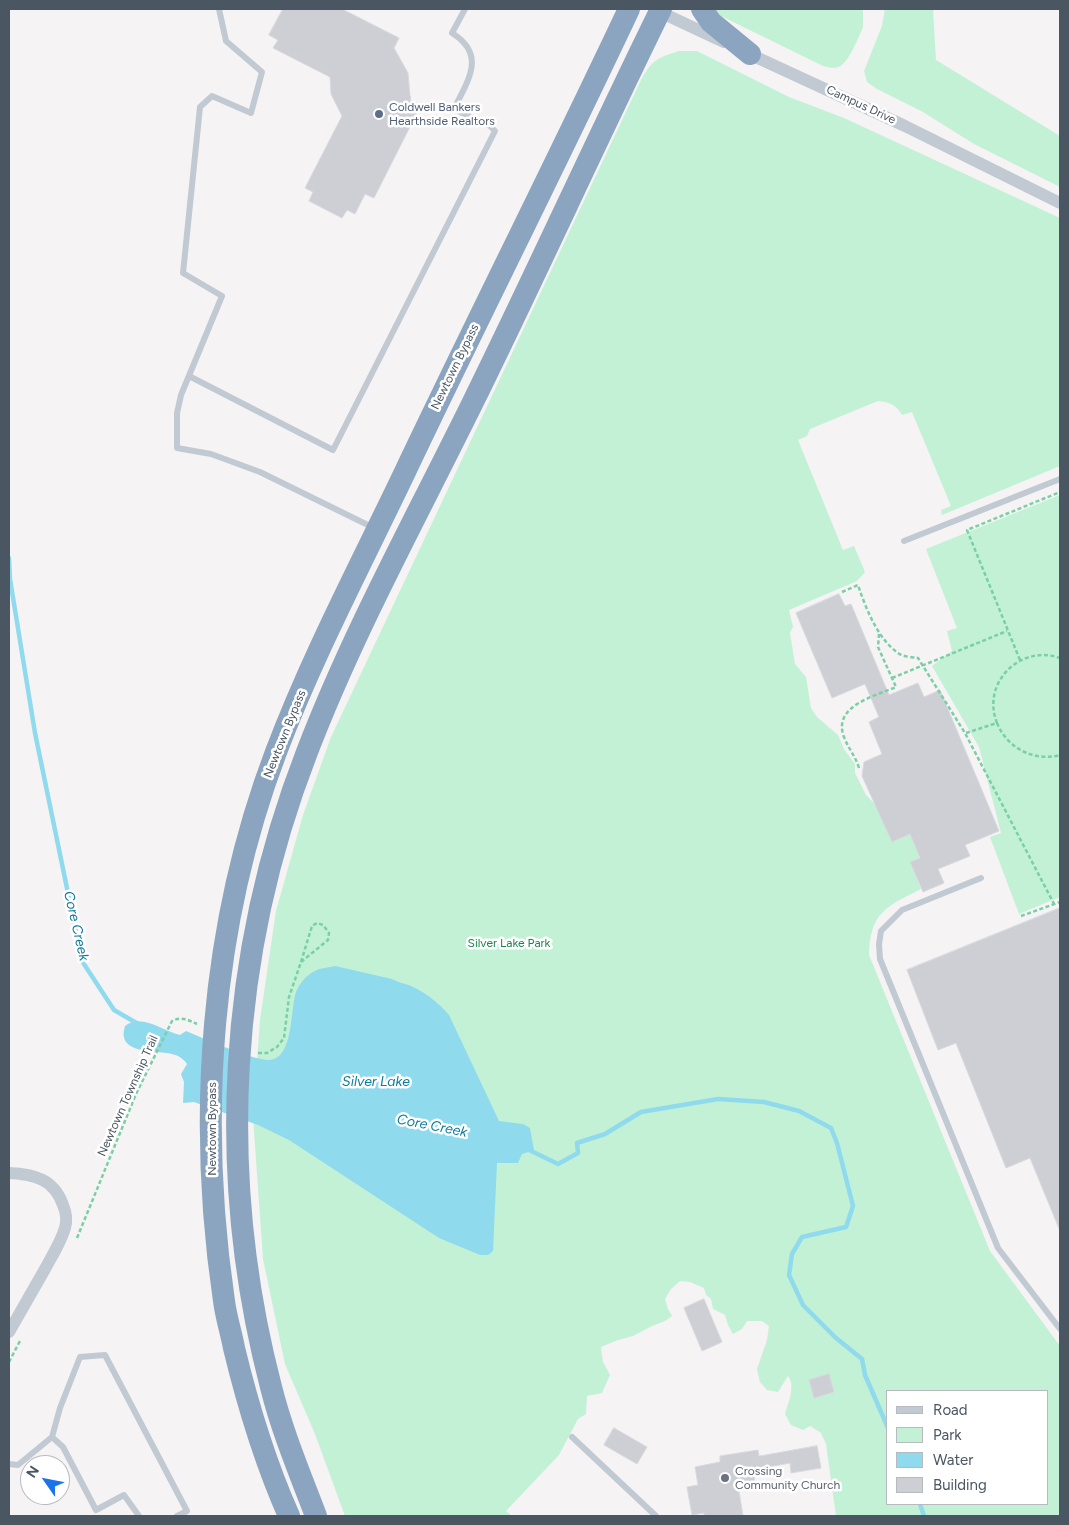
<!DOCTYPE html>
<html>
<head>
<meta charset="utf-8">
<style>
  body { margin:0 }
  #map { position:relative; width:1069px; height:1525px; overflow:hidden; background:#f5f3f3; font-family:Figtree,sans-serif }
  canvas { display:block }
  .frame { position:absolute; inset:0; border:10px solid #4a5661; pointer-events:none }
  .legend { position:absolute; left:886px; top:1390px; width:162px; height:115px; box-sizing:border-box; background:#fff; border:1px solid #b7bbc0; margin:0; padding:6px 9px; list-style:none; font-size:15px; color:#4a5661 }
  .legend li { display:flex; align-items:center; gap:10px; height:25px }
  .legend b { width:25px; border:1px solid #b7bbc0 }
  .north { position:absolute; left:20px; top:1455px; width:50px; height:50px; box-sizing:border-box; background:#fff; border:1px solid #b7bbc0; border-radius:50%; rotate:303deg; font-size:14px; font-weight:700; line-height:20px; text-align:center; color:#4a5661 }
  .north::after { content:''; display:block; margin:auto; width:18px; height:22px; background:#1a73e8; clip-path:polygon(50% 0,100% 100%,50% 72%,0 100%) }
</style>
</head>
<body>
<div id="map">
<canvas width="1069" height="1525"></canvas>
<div class="frame"></div>
<ul class="legend">
<li><b style="height:6px;background:#c1cad2"></b>Road</li>
<li><b style="height:14px;background:#c3f1d5"></b>Park</li>
<li><b style="height:14px;background:#90daee"></b>Water</li>
<li><b style="height:14px;background:#cdcfd5"></b>Building</li>
</ul>
<div class="north">N</div>
</div>
<script>
const g = document.querySelector('canvas').getContext('2d');
g.lineJoin = 'round';
function fillPath(path, color) {
  g.fillStyle = color;
  g.fill(path, 'evenodd');
}
function trace(path, color, width, dash) {
  g.strokeStyle = color;
  g.lineWidth = width;
  g.lineCap = dash ? 'butt' : 'round';
  g.setLineDash(dash || []);
  g.stroke(path);
}
function drawText(font, color, halo, rows, align = 'center') {
  g.font = font + ' Figtree,sans-serif';
  g.lineWidth = 5;
  g.setLineDash([]);
  g.textBaseline = 'middle';
  g.strokeStyle = halo;
  g.fillStyle = color;
  for (const [text, x, y, turn = 0] of rows) {
    g.save();
    g.translate(x, y);
    g.rotate((+turn || 0) * Math.PI / 180);
    g.textAlign = isNaN(turn) ? turn : align;
    if (halo) g.strokeText(text, 0, 0);
    g.fillText(text, 0, 0);
    g.restore();
  }
}
fillPath(new Path2D(`
  M 711,9 L 863,9 L 863,27 C 859,36 848,65 838,67 C 834,69 828,67 823,66 L 715,13 Z
  M 885,9 L 933,9 L 936,60 L 1060,136 L 1060,187 L 974,144 L 923,112 L 877,89 L 867,82 L 864,71 L 882,26 Z
  M 679,51 L 697,51 L 789,97 L 844,118 L 1060,218 L 1060,466 L 942,515 L 941,510 L 951,506 L 912,412 L 902,415 C 896,405 890,402 878,401 L 810,429 L 807,436 L 798,440 L 843,550 L 854,546 L 865,572 L 857,581 L 789,610 L 793,627 L 790,633 L 795,664 L 806,677 L 811,708 L 817,717 L 838,735 L 844,749 L 855,764 L 855,773 L 866,795 L 876,805 L 892,842 L 910,834 L 920,858 L 910,862 L 921,889 C 886,907 870,912 869,955 L 990,1251 L 1060,1346 L 1060,1516 L 836,1516 L 826,1444 L 821,1433 L 810,1426 L 803,1430 L 791,1425 L 785,1414 C 788,1403 796,1386 788,1376 L 778,1392 L 767,1390 L 760,1382 L 757,1369 L 767,1340 L 769,1326 L 762,1321 L 747,1321 L 742,1329 L 733,1334 L 728,1325 L 725,1315 L 713,1309 L 711,1299 L 706,1295 L 704,1288 L 690,1282 L 680,1281 L 671,1289 L 665,1299 L 668,1309 L 672,1316 L 665,1321 L 652,1326 L 633,1336 L 618,1340 L 601,1347 L 603,1362 L 610,1375 L 602,1393 L 587,1396 L 586,1414 L 578,1419 L 559,1455 L 506,1511 L 512,1516 L 345,1516 L 315,1434 L 285,1364 L 263,1259 L 253,1117 L 260,1020 L 276,911 L 303,815 L 331,737 L 640,82 C 651,61 656,58 679,51 ZM 888,1391 L 1048,1391 L 1048,1504 L 888,1504 Z
  M 1060,495 L 1060,897 L 1019,914 L 990,837 L 1001,833 L 979,747 L 932,666 L 952,651 L 947,631 L 957,628 L 926,549 Z`), '#c3f1d5');
fillPath(new Path2D(`
  M 335,966 L 392,979 C 399,983 404,983 411,986 C 425,992 439,1003 449,1015 L 499,1121 L 523,1124 L 530,1128 L 534,1150 L 522,1154 L 518,1163 L 497,1163 L 493,1251 L 488,1255 L 480,1255 L 439,1238 L 289,1140 L 258,1125 L 194,1102 L 183,1103 L 184,1082 L 181,1074 L 187,1064 C 185,1061 182,1058 178,1056 C 163,1048 115,1058 125,1026 C 142,1013 162,1031 180,1035 L 186,1031 C 203,1038 254,1061 270,1060 C 294,1057 290,1010 296,992 C 299,985 304,978 310,974 C 317,968 327,968 335,966 Z`), '#90daee');
trace(new Path2D(`
  M 9,558 L 10,579 L 35,733 L 82,961 L 114,1010 L 140,1025
  M 527,1149 L 558,1164 L 578,1153 L 577,1143 L 605,1134 L 641,1112 L 718,1099 L 764,1102 L 799,1111 L 831,1128 L 837,1143 L 853,1206 L 846,1227 L 802,1237 L 792,1254 L 789,1275 L 803,1305 L 836,1338 L 862,1359 L 865,1375 L 888,1428
  M 920,1504 L 924,1516`), '#90daee', 4.5);
const building = new Path2D(`
  M 283,9 L 342,9 L 399,38 L 394,48 L 408,73 L 410,96 L 411,97 L 410,100 L 421,105 L 374,198 L 365,194 L 355,214 L 347,210 L 342,218 L 309,201 L 313,192 L 305,188 L 342,116 L 331,94 L 330,77 L 273,48 L 278,40 L 269,35 Z
  M 839,594 L 845,606 L 851,604 L 889,695 L 918,683 L 924,697 L 940,690 L 999,831 L 965,845 L 970,856 L 938,869 L 944,883 L 923,892 L 910,862 L 920,858 L 910,834 L 892,842 L 862,776 L 864,762 L 882,754 L 869,722 L 879,717 L 865,684 L 832,698 L 796,613 Z
  M 1060,908 L 1060,1231 L 1030,1158 L 1006,1168 L 956,1043 L 938,1050 L 907,970 Z
  M 704,1299 L 722,1342 L 702,1351 L 684,1308 Z
  M 829,1374 L 834,1392 L 814,1398 L 809,1380 Z
  M 614,1428 L 647,1447 L 637,1464 L 604,1445 Z
  M 817,1446 L 821,1468 L 791,1473 L 790,1463 L 753,1470 L 755,1482 L 738,1485 L 743,1516 L 704,1516 L 704,1513 L 692,1515 L 687,1487 L 698,1485 L 695,1467 L 720,1462 L 720,1456 L 758,1450 L 759,1456 Z`);
fillPath(building, '#cdcfd5');
trace(building, '#d7d9de', 1);
trace(new Path2D(`
  M 842,592 L 858,585 C 866,609 878,639 898,653 C 903,657 912,657 918,658 L 965,733 L 1054,904
  M 1020,660 L 967,530 L 1060,492
  M 892,678 L 1007,631
  M 997,723 C 981,683 1020,644 1060,658
  M 966,733 L 997,723 C 1007,748 1034,762 1060,755
  M 859,768 C 855,755 849,750 844,737 C 832,706 875,696 896,687 L 878,647 L 879,634
  M 1021,916 L 1060,902
  M 258,1053 L 267,1053 L 277,1047 L 284,1038 L 289,997 L 301,962 L 312,926 L 317,923 L 323,925 L 329,933 L 328,940 L 301,962
  M 77,1238 L 136,1094 L 172,1021 C 182,1016 188,1020 197,1024
  M 9,1362 L 21,1339`), '#7ad0a6', 2.5, [4, 2.5]);
trace(new Path2D(`
  M 219,9 L 226,41 L 262,72 L 251,113 L 212,96 L 200,107 L 183,273 L 222,296 L 181,395 L 177,413 L 177,448 L 211,454 L 260,472 L 374,528
  M 189,376 L 333,450 L 495,131 L 490,126 L 454,109 C 468,80 487,55 452,33 L 465,9
  M 904,541 L 1060,479
  M 981,878 L 902,910 L 881,931 L 879,944 L 880,959 L 998,1248 L 1060,1329
  M 52,1437 L 60,1408 L 80,1357 L 105,1355 L 187,1511 L 177,1516
  M 572,1437 L 656,1516
  M 9,1464 L 18,1465 L 52,1437 L 63,1447 L 96,1510 L 124,1495 L 139,1516`), '#c1cad2', 6);
trace(new Path2D(`
  M 660,12 L 724,42
  M 745,52 L 905,126 L 1060,203
  M 9,1173 C 34,1174 54,1179 63,1205 C 66,1212 67,1221 65,1228 C 61,1242 52,1256 45,1269 C 33,1290 21,1311 9,1332`), '#c1cad2', 12);
trace(new Path2D(`
  M 702,9 L 711,22 L 750,54
  M 289,1516 C 265,1462 248,1406 234,1348 C 231,1332 226,1317 224,1301 C 197,1118 210,926 276,752 C 312,657 360,566 404,474 C 478,318 556,164 629,9
  M 316,1516 C 300,1474 282,1431 271,1387 C 216,1176 228,955 307,752 C 353,632 416,518 473,402 C 537,272 597,139 661,9`), '#8ba5c1', 22);
for (const [x, y, r, color] of [
  [379,114,5,"#5c6f8a"],
  [725,1478,5,"#6b7280"]
]) {
  const dot = new Path2D();
  dot.arc(x, y, r, 0, 2 * Math.PI);
  g.fillStyle = color;
  g.fill(dot);
  trace(dot, '#fff', 2);
}
drawText('12px', '#4a5661', '#fff', [
  ["Campus Drive",861,105,25],
  ["Newtown Bypass",455,367,-64],
  ["Newtown Bypass",285,734,-68],
  ["Newtown Township Trail",128,1096,-66],
  ["Newtown Bypass",212,1129,-90]
]);
drawText('12px', '#4e5e75', '#fff', [
  ["Coldwell Bankers",389,107],
  ["Hearthside Realtors",389,121]
], 'left');
drawText('12px', '#17864f', '#fff', [
  ["Silver Lake Park",509,943]
]);
drawText('12px', '#5b616d', '#fff', [
  ["Crossing",735,1471],
  ["Community Church",735,1485]
], 'left');
drawText('italic 14px', '#0c7c9b', '#fff', [
  ["Core Creek",76,926,77],
  ["Silver Lake",376,1082],
  ["Core Creek",432,1126,11]
]);
</script>
</body>
</html>
